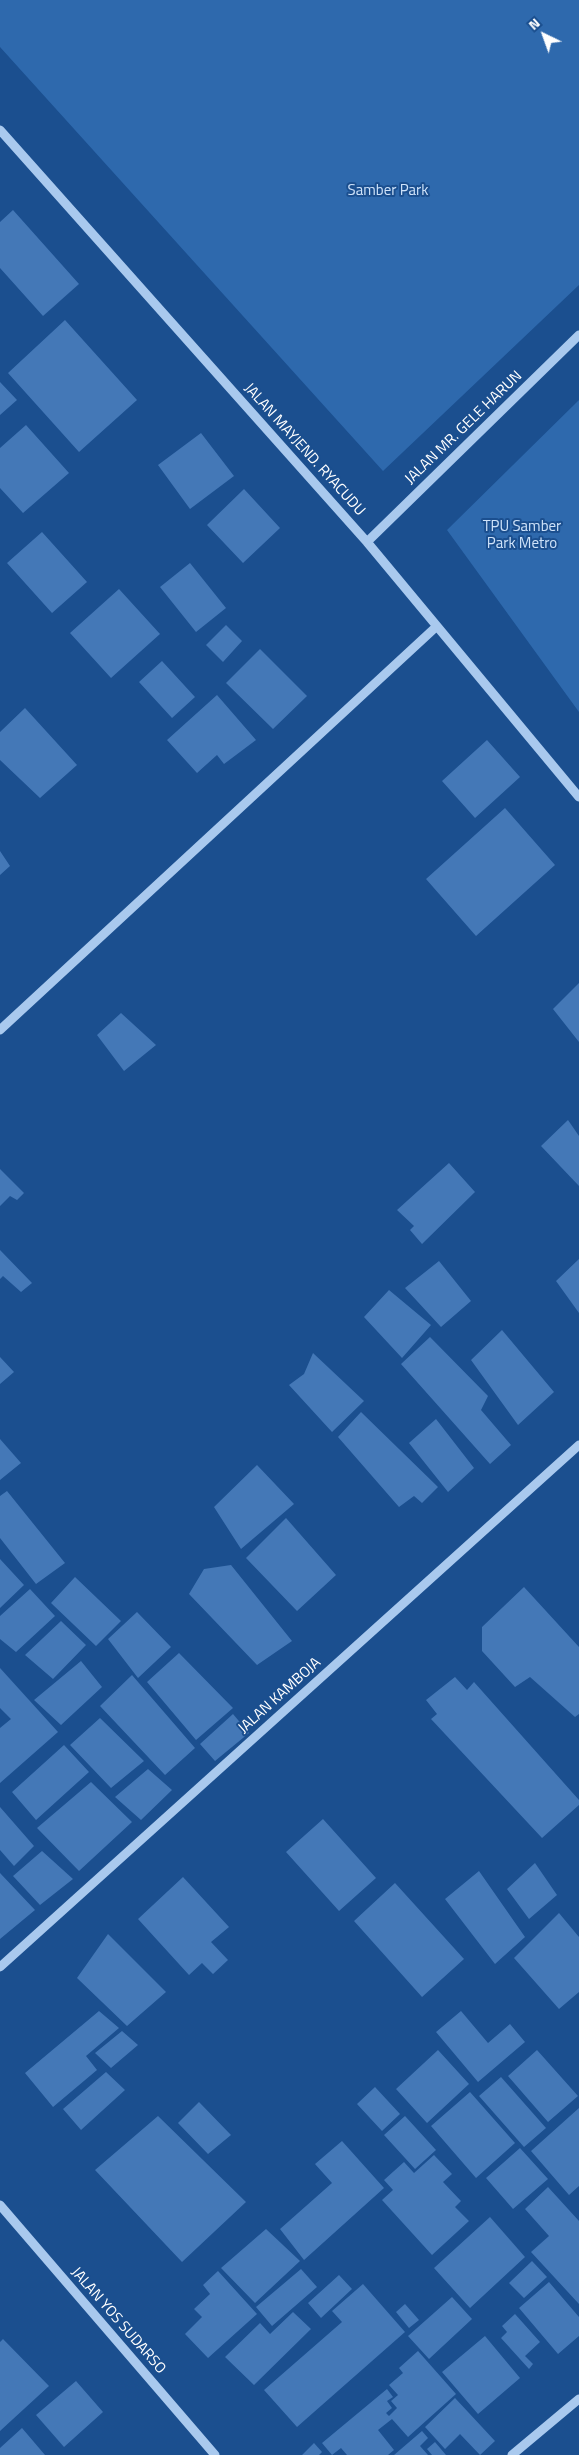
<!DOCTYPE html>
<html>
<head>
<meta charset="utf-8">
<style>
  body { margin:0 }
  #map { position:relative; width:579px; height:2455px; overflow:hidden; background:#1b4f8f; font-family:"Titillium Web",sans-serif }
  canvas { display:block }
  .north { position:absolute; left:519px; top:10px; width:50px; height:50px; -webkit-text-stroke:4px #1b4f8f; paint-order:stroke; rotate:318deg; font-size:14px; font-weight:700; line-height:20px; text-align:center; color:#fff }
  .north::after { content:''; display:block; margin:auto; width:18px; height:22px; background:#fff; clip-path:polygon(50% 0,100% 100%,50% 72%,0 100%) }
</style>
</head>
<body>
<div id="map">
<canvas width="579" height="2455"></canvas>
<div class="north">N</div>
</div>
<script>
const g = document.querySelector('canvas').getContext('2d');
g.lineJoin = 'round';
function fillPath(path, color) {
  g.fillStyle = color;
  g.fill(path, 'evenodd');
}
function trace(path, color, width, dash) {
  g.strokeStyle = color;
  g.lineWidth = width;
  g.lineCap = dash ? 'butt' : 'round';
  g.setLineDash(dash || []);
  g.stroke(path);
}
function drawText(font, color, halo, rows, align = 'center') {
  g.font = font + ' "Titillium Web",sans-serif';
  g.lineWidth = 4;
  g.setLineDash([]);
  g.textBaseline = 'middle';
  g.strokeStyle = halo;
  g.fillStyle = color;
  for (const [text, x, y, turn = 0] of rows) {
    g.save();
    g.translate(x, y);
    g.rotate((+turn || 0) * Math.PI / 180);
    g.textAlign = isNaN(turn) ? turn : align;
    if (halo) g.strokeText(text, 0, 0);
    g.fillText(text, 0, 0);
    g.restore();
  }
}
fillPath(new Path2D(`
  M 0,0 L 579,0 L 579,285 L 383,471 L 0,47 Z
  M 579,400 L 579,712 L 447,530 Z`), '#2e69ad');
fillPath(new Path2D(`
  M 13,210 L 79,284 L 43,316 L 0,268 L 0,222 Z
  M 65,320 L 137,400 L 79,452 L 8,373 Z
  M 0,382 L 17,400 L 0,415 Z
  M 26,425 L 69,473 L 23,513 L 0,488 L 0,448 Z
  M 201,433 L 234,476 L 190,509 L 158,465 Z
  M 244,489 L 280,528 L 243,563 L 207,525 Z
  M 42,532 L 87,582 L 52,613 L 7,563 Z
  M 190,563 L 226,608 L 196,632 L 160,587 Z
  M 119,589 L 160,634 L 111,678 L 70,633 Z
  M 226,625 L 242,641 L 223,662 L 206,645 Z
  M 260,649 L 307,696 L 273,729 L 226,683 Z
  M 162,661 L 195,697 L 172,718 L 139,682 Z
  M 217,695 L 256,740 L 224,764 L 217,755 L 197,773 L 167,740 Z
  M 25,708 L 77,765 L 40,798 L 0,760 L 0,732 Z
  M 487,740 L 520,777 L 475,818 L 442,781 Z
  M 505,808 L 555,865 L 476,936 L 426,879 Z
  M 0,851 L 10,866 L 0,875 Z
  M 579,983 L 579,1042 L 553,1009 Z
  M 121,1013 L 156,1045 L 124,1071 L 97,1035 Z
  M 568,1120 L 579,1136 L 579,1186 L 541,1146 Z
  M 449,1163 L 475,1192 L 422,1244 L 410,1230 L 414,1226 L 397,1210 Z
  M 0,1169 L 24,1193 L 17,1200 L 10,1196 L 0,1206 Z
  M 0,1250 L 32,1283 L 21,1292 L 3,1276 L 0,1279 Z
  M 579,1259 L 579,1313 L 556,1281 Z
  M 439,1261 L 471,1301 L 441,1327 L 405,1288 Z
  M 389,1290 L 431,1325 L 402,1358 L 364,1317 Z
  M 502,1330 L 554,1392 L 518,1425 L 471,1360 Z
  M 430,1337 L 488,1396 L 481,1410 L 511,1445 L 490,1464 L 401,1364 Z
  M 313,1353 L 364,1401 L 332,1432 L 289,1385 L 304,1374 Z
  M 0,1357 L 14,1372 L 0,1384 Z
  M 361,1412 L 438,1487 L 422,1503 L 414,1496 L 399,1507 L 338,1437 Z
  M 436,1419 L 474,1468 L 448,1492 L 409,1443 Z
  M 0,1439 L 21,1463 L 0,1480 Z
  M 257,1465 L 294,1504 L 241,1549 L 214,1507 Z
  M 7,1491 L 65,1563 L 36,1584 L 0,1538 L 0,1496 Z
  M 286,1518 L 336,1575 L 297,1611 L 246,1558 Z
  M 0,1559 L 24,1585 L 0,1608 Z
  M 231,1565 L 292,1641 L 257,1665 L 189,1594 L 204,1569 Z
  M 75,1577 L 121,1621 L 96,1646 L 51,1603 Z
  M 524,1587 L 579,1647 L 579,1714 L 575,1717 L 530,1677 L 515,1687 L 482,1651 L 482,1627 Z
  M 30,1589 L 55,1616 L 16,1652 L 0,1639 L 0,1616 Z
  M 137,1612 L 171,1647 L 138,1678 L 108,1639 Z
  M 61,1621 L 86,1645 L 53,1679 L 25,1655 Z
  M 179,1653 L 233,1708 L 196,1740 L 147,1682 Z
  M 81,1661 L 102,1687 L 61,1725 L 34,1700 Z
  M 0,1668 L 58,1732 L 0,1783 L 0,1728 L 11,1719 L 0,1708 Z
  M 132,1675 L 195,1748 L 165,1775 L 100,1706 Z
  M 455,1677 L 467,1690 L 474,1682 L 579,1800 L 579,1805 L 542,1838 L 431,1719 L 437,1714 L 426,1700 Z
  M 233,1714 L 249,1733 L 215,1761 L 200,1744 Z
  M 100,1718 L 144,1761 L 111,1788 L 70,1745 Z
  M 64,1745 L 89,1772 L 36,1820 L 12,1792 Z
  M 148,1769 L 172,1790 L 141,1820 L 115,1797 Z
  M 91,1782 L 132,1822 L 79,1871 L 37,1828 Z
  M 0,1807 L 34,1846 L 14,1866 L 0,1850 Z
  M 323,1819 L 376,1878 L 339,1911 L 286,1852 Z
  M 42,1851 L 73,1879 L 40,1905 L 13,1876 Z
  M 535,1863 L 557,1895 L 529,1919 L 507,1889 Z
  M 479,1871 L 525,1937 L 495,1964 L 445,1899 Z
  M 0,1873 L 35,1910 L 0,1939 Z
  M 183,1877 L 229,1927 L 211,1942 L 228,1960 L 213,1974 L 202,1963 L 189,1975 L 138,1919 Z
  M 395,1883 L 464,1959 L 422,1997 L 354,1921 Z
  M 559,1913 L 579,1937 L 579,1992 L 559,2009 L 514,1958 Z
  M 108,1934 L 166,1992 L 127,2026 L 77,1978 Z
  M 99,2011 L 119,2028 L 86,2056 L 97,2070 L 53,2107 L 25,2073 Z
  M 461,2011 L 488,2043 L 510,2024 L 525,2042 L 478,2082 L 436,2032 Z
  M 122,2031 L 138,2045 L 111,2068 L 95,2053 Z
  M 438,2050 L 469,2084 L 427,2123 L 396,2089 Z
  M 537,2050 L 578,2096 L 548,2122 L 508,2076 Z
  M 106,2072 L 125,2090 L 81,2130 L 63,2109 Z
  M 501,2077 L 546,2128 L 524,2147 L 479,2096 Z
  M 375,2087 L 400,2114 L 382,2131 L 357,2104 Z
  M 470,2092 L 515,2143 L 476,2178 L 431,2126 Z
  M 199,2102 L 231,2135 L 208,2154 L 178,2123 Z
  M 579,2108 L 579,2186 L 569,2195 L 531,2151 Z
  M 158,2116 L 246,2202 L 182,2262 L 95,2170 Z
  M 405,2116 L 436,2150 L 415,2169 L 384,2135 Z
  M 342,2141 L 384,2188 L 304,2260 L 280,2229 L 332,2183 L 315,2164 Z
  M 520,2148 L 548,2179 L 513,2209 L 486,2178 Z
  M 434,2155 L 452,2174 L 443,2182 L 461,2201 L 455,2207 L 469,2221 L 432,2255 L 382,2200 L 393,2190 L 384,2180 L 404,2162 L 414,2173 Z
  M 548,2187 L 579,2221 L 579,2304 L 531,2252 L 549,2236 L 525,2209 Z
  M 490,2217 L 525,2257 L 470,2308 L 434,2268 Z
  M 266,2229 L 300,2261 L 255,2303 L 221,2268 Z
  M 532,2261 L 547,2277 L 524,2298 L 509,2283 Z
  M 301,2269 L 317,2287 L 272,2326 L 256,2307 Z
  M 218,2271 L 257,2314 L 208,2358 L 185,2334 L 202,2317 L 194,2309 L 210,2294 L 203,2285 Z
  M 339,2275 L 352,2289 L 321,2318 L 308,2303 Z
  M 549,2282 L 579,2317 L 579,2336 L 558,2354 L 519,2308 Z
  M 363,2284 L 405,2332 L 297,2427 L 264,2390 L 342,2322 L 332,2311 Z
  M 452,2297 L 472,2319 L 429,2359 L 408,2336 Z
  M 405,2304 L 419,2320 L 409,2328 L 396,2312 Z
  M 293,2312 L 311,2329 L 254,2385 L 225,2357 L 260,2323 L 270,2334 Z
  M 515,2314 L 540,2342 L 525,2356 L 533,2364 L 529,2369 L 501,2338 L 507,2332 L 502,2326 Z
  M 485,2336 L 520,2378 L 478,2414 L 442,2372 Z
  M 3,2339 L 49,2386 L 0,2431 L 0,2342 Z
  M 418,2351 L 456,2394 L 408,2437 L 392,2419 L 378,2430 L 394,2450 L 388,2455 L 347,2455 L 341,2448 L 332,2455 L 322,2443 L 387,2389 L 393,2397 L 387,2401 L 392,2408 L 386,2413 L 389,2416 L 397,2408 L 391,2401 L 398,2395 L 389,2385 L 403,2373 L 399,2368 Z
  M 76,2381 L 103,2412 L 64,2447 L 36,2415 Z
  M 455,2398 L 495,2441 L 480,2455 L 460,2434 L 445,2449 L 425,2427 Z
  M 22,2428 L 45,2455 L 0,2455 L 0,2448 Z
  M 422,2431 L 428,2438 L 420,2446 L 428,2455 L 394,2455 Z
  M 435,2442 L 446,2455 L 432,2455 L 427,2449 Z
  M 314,2443 L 322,2452 L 319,2455 L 302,2455 Z`), '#4478b7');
trace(new Path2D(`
  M 0,130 L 367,542 L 579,797
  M 367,542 L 579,335
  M 0,1030 L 437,626
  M 0,1967 L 579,1445
  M 0,2205 L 215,2455
  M 512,2455 L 579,2399`), '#a9c9ee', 9);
drawText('15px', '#cfe3fa', '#1b4f8f', [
  ["Samber Park",388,191],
  ["TPU Samber",522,527],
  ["Park Metro",522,544]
]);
drawText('15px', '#fff', '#1b4f8f', [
  ["JALAN MR. GELE HARUN",464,428,-44],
  ["JALAN MAYJEND. RYACUDU",304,450,48],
  ["JALAN KAMBOJA",280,1696,-42],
  ["JALAN YOS SUDARSO",118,2321,49]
]);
</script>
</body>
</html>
